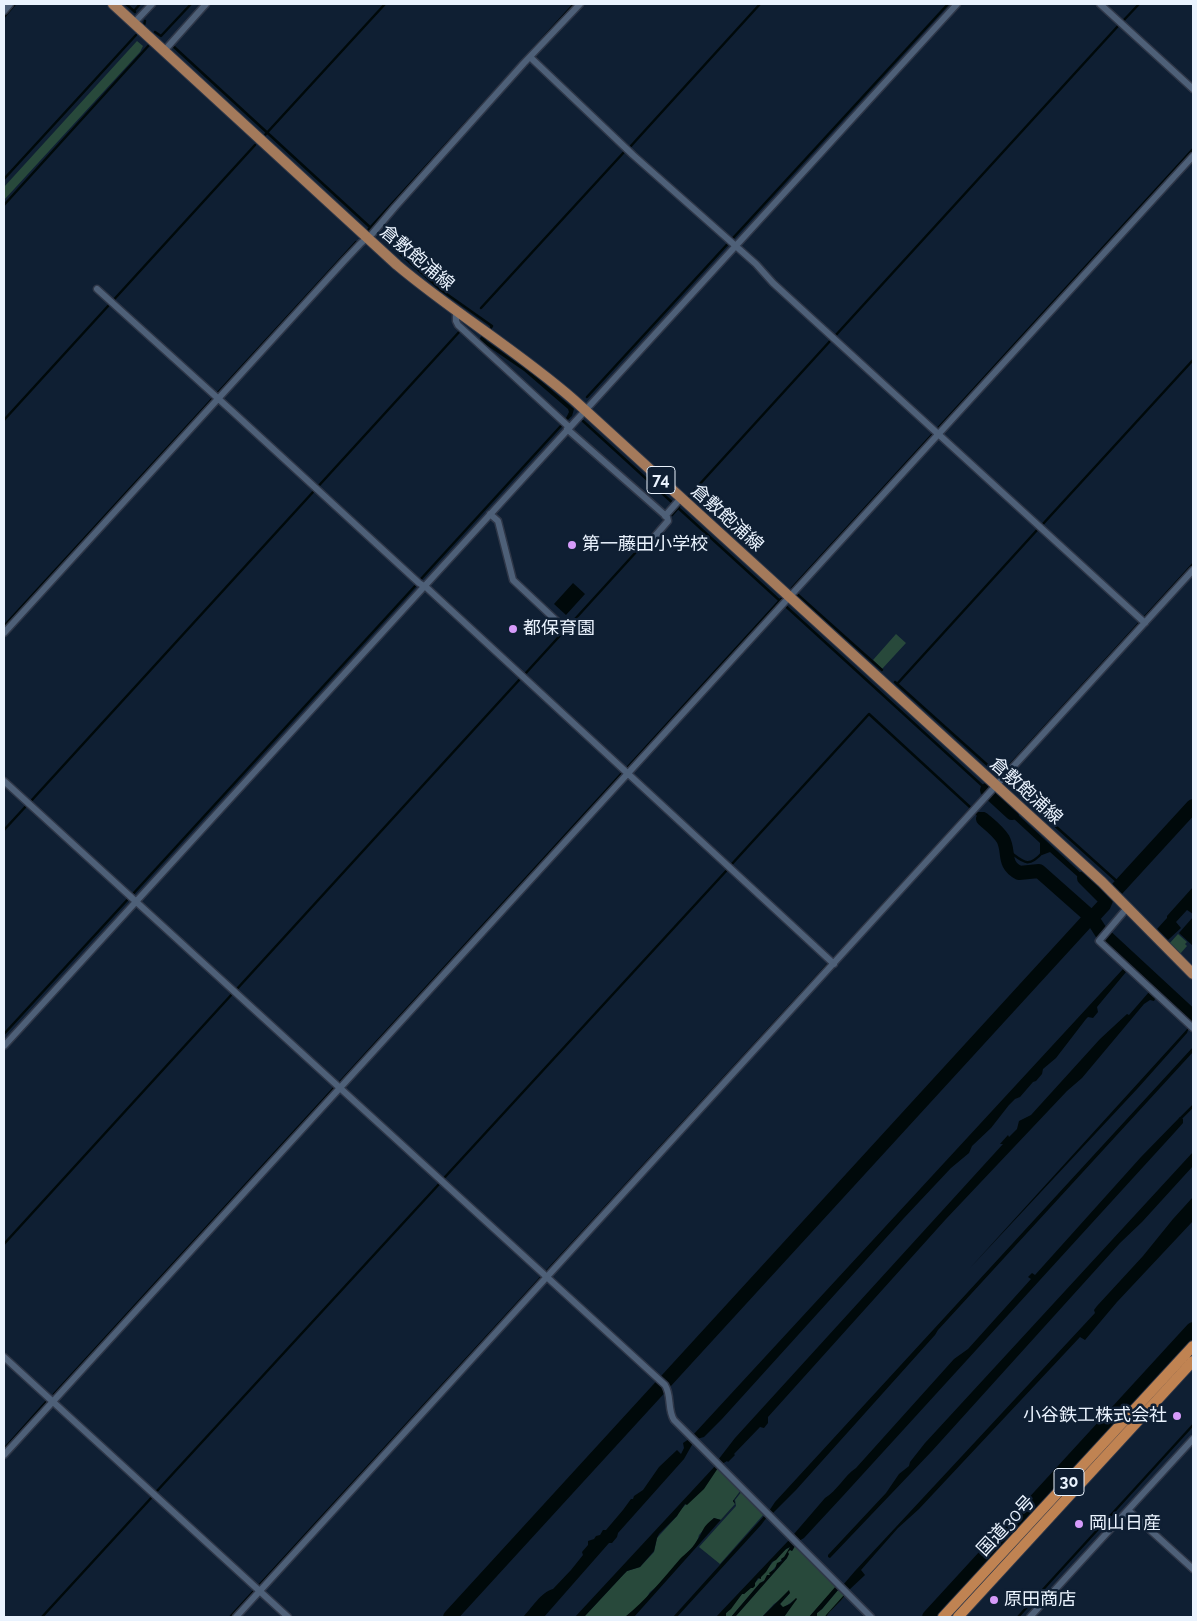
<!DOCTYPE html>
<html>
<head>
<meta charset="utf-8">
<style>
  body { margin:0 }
  #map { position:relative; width:1197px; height:1621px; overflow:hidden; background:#0f1f33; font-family:Raleway,sans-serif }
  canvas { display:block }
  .frame { position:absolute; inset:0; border:5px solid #eaf3fe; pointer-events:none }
</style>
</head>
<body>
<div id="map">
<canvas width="1197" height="1621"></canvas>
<div class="frame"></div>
</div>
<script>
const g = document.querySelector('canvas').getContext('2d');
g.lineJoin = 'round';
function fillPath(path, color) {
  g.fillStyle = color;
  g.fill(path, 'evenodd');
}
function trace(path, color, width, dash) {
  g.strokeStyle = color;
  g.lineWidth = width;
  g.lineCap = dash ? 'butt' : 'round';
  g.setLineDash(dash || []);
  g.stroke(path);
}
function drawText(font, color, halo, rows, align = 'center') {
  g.font = font + ' Raleway,"Noto Sans JP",sans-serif';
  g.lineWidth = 5;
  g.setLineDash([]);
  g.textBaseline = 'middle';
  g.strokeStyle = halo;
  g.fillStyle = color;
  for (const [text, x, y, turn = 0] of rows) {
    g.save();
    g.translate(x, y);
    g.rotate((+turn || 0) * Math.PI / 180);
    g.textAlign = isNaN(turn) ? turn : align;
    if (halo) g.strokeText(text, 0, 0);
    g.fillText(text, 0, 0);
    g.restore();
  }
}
fillPath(new Path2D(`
  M 137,41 L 143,46 L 140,52 L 4,200 L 4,187 Z
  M 896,634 L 906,643 L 882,669 L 873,660 Z
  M 1178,934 L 1187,942 L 1185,944 L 1187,946 L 1180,954 L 1169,944 Z
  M 718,1468 L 741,1490 L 733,1501 L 735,1504 L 721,1520 L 714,1518 L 699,1535 L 697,1542 L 662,1582 L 650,1592 L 644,1602 L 625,1617 L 584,1617 L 624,1574 L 627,1571 L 640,1567 L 654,1552 L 657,1538 L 677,1516 L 678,1513 Z
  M 742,1491 L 764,1514 L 720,1564 L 699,1547 L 736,1506 L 735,1500 Z
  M 795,1546 L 837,1586 L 809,1617 L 784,1617 L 796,1599 L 783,1608 L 780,1604 L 790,1593 L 774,1604 L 762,1617 L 735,1617 L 787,1558 L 784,1557 L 771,1572 C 770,1577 764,1581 760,1583 L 731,1617 L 723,1617 L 742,1594 L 744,1594 C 751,1587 758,1580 764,1573 C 772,1564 779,1552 790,1547 L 789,1549 L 792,1551 Z
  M 838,1590 L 844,1595 L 843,1598 L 825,1617 L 816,1617 L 817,1613 L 822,1609 Z`), '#28493b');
fillPath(new Path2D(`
  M 482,335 L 487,341 L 534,375 L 574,409 L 572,416 L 568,419 L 566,418 L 569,412 L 568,409 L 524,371 L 479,340 Z
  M 573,583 L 585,594 L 566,615 L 554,604 Z
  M 1001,801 L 1015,812 L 1099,890 L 1096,893 L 1050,852 L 1042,855 L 1040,853 L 1040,843 L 999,805 Z
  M 977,812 L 984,812 L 996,822 L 995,825 L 998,827 L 994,832 L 975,814 Z
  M 1193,887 L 1193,914 L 1187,910 L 1176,922 L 1181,928 L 1168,940 L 1157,929 L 1167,918 L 1167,916 Z
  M 1193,917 L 1193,946 L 1179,933 Z
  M 1123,969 L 1126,972 L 1097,1007 L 1098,1012 L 1093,1018 L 1088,1017 L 1086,1019 L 1056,1058 L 1043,1069 L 1042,1074 L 1036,1081 L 1033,1082 L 1020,1097 L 1015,1099 L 1009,1105 L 991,1128 L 972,1146 L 969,1153 L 951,1168 L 904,1218 L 722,1419 L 704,1437 L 697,1439 L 693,1435 Z
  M 1149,992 L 1156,997 L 1154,1001 L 1150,1000 L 1144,1004 L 1082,1078 L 1067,1091 L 946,1219 L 768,1417 L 768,1423 L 764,1428 L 760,1427 L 734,1454 L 735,1455 L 728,1462 L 727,1461 L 722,1464 L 718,1460 L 735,1438 L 1003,1144 L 1000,1144 L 1008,1135 L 1009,1137 L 1017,1129 L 1019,1121 L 1031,1115 L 1100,1039 L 1127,1014 L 1129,1015 Z
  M 1189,1027 L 1187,1033 L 1138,1088 L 970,1268 Z
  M 1193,1047 L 1193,1052 L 938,1330 L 935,1335 L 796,1490 L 772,1514 L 769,1511 L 775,1502 Z
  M 1180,1117 L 1183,1119 L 1183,1123 L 1175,1132 L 842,1497 L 804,1538 L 799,1541 L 794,1534 L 825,1498 C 837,1491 844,1476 856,1468 L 954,1359 L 968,1349 L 1031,1279 L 1028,1277 L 1032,1273 L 1035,1275 L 1141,1157 Z
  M 1193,1152 L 1193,1166 L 1142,1222 L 1120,1243 L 932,1451 L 830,1558 L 828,1557 L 828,1555 L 886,1493 L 899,1474 L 909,1466 L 910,1462 L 925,1443 Z
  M 1193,1197 L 1193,1221 L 1117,1302 L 1085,1340 L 1080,1337 L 919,1509 L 898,1528 L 861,1570 L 865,1575 L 848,1591 L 843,1585 L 855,1571 L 1095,1313 L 1094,1310 L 1097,1306 L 1143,1256 L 1173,1219 Z
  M 689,1439 L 693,1443 L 684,1459 L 618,1533 L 617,1537 L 612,1543 L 609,1543 L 544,1617 L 523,1617 C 531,1609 541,1592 553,1589 L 571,1570 L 583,1555 L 582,1552 L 588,1545 L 588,1541 L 594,1539 L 596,1536 L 600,1535 L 603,1530 L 606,1530 L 623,1510 L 631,1499 L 633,1499 L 634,1496 L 643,1490 L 659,1467 L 677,1450 L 681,1454 L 684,1448 L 683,1443 Z
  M 716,1465 L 741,1490 L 734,1500 L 735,1504 L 634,1617 L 625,1617 C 646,1600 662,1580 680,1559 C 685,1554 692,1549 696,1542 C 705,1530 700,1529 714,1518 L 721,1520 L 735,1504 L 733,1501 L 741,1490 L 718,1468 L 704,1489 L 687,1505 L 685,1504 L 677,1516 L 659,1534 L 657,1538 L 654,1551 L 640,1567 L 627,1571 L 624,1574 L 584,1617 L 575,1617 Z
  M 765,1515 L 767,1517 L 761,1525 L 677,1617 L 673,1617 Z
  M 789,1540 L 843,1592 L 845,1595 C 840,1603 831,1609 826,1617 L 825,1617 L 826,1615 L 844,1595 L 843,1592 L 838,1590 L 822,1609 L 817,1613 L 817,1617 L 809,1617 L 836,1586 L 795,1546 L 792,1551 L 790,1550 L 788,1552 L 789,1554 L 787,1558 L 735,1617 L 731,1617 L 760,1583 L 764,1581 L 767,1575 L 770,1575 L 769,1573 L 775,1569 L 777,1563 L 782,1561 L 781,1559 L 784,1557 L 790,1547 L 786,1549 L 776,1560 L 772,1562 L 766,1572 L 761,1577 L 761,1579 L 758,1578 L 755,1583 L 755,1586 L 753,1588 L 751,1588 L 744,1594 L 742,1594 L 731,1609 L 726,1613 L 726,1617 L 724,1616 L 723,1617 L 716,1617 Z
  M 789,1590 L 790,1593 L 780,1604 L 783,1607 L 790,1604 L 796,1598 L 797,1599 L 784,1617 L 762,1617 Z`), '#00090a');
trace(new Path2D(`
  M 126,4 L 135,12
  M 134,11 L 140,4
  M 4,17 L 15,4
  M 1123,21 L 1139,4
  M 144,25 L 145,21
  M 155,32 L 161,36 L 191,4
  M 173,46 L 372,229
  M 264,136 L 385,4
  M 630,147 L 760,4
  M 4,179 L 136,35
  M 4,205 L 150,44
  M 368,230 L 574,4
  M 380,236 L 441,290 L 492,326 L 490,329
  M 481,308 L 625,151
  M 835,336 L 1118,26
  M 587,397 L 948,4
  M 4,420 L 255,145
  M 583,421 L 987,790
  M 688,497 L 831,340
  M 672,515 L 679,507
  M 1042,525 L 1193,360
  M 420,580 L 569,417
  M 792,588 L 1193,149
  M 797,594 L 882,670
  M 4,626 L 356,242
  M 525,674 L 657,529
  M 895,682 L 1121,885
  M 897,684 L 1038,529
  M 626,769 L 781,599
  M 997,779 L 1193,564
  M 31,801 L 460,331
  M 972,809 L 971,808 L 989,789
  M 4,830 L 27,805
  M 1006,849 C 1023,861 1027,870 1043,852
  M 731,865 L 869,714 L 971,808 L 833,959
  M 132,895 L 416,585
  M 1131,965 L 1133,962
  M 1156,987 L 1157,985
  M 236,990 L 520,679
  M 4,1034 L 129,898
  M 339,1083 L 622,773
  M 1180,1119 L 1193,1106
  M 445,1177 L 727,870
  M 4,1244 L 233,993
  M 54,1394 L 334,1088
  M 4,1449 L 46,1402
  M 156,1492 L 440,1183
  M 42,1617 L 152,1497
  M 230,1617 L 829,963
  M 1018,1617 L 1193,1425`), '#00090a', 2.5);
trace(new Path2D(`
  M 987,790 L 1012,813
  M 1084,878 L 1106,900 L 1104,905 L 1092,918 L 1101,932 L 1193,1017
  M 1117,889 L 1193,806
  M 450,1617 L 1088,920 L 1092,918 L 1039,871 L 1019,873 C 1002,864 1010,852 1003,839 C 998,831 990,825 983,819
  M 929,1617 L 1193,1329`), '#00090a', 14);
const minor = new Path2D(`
  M 1100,4 L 1193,89
  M 4,11 L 10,4
  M 134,23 L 152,4
  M 164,51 L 206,4
  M 530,57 L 633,155 L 756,264 L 773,283 L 1145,623
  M 97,289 L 233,412 L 419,583 L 427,588 L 834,964
  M 456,311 L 456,321 L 458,325 L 569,427
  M 567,429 L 667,517 L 668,521 L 649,543
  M 490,514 L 498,521 L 513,580 L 562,626
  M 665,516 L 681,498
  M 4,633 L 344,261 L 361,243 L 372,234 L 395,207 L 524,63 L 580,4
  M 4,781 L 665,1385 C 672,1396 667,1409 674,1420 L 871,1617
  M 1127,908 L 1099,941 L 1193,1028
  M 4,1046 L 957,4
  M 4,1357 L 288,1617
  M 4,1455 L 1193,156
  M 1128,1510 L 1193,1569
  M 236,1617 L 1193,570
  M 1030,1617 L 1193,1439`);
const primary = new Path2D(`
  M 113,4 L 397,265 C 454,313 518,351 574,400 L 1102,882 L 1193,974`);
const trunk = new Path2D(`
  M 943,1617 L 1193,1346
  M 958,1617 L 1193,1361`);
trace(minor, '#2f3748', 9);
trace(primary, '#2f3748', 12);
trace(trunk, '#2f3748', 12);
trace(minor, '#4e6078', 6);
trace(primary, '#a47a5b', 10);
trace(trunk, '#c08352', 10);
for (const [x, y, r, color] of [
  [572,545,5,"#d69bfa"],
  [513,629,5,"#d69bfa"],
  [1177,1416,5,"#d69bfa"],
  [1079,1524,5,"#d69bfa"],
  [994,1600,5,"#d69bfa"]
]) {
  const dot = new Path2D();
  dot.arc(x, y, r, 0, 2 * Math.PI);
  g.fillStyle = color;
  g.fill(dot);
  trace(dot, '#0f1f33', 2);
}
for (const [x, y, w] of [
  [661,480,28],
  [1069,1482,30]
]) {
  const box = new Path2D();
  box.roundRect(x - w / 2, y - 13.5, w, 27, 4);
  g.fillStyle = '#0f1f33';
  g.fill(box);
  trace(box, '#eaf3fe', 1);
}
drawText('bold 16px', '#eaf3fe', null, [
  ["74",661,480],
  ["30",1069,1482]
]);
drawText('18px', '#eaf3fe', '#0f1f33', [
  ["倉敷飽浦線",417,258,40],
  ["倉敷飽浦線",727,518,42],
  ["倉敷飽浦線",1026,791,42],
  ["国道30号",1006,1526,-47]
]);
drawText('18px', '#eaf3fe', '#0f1f33', [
  ["第一藤田小学校",582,545],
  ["都保育園",523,629],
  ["小谷鉄工株式会社",1167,1416,"right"],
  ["岡山日産",1089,1524],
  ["原田商店",1004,1600]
], 'left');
</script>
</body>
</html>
